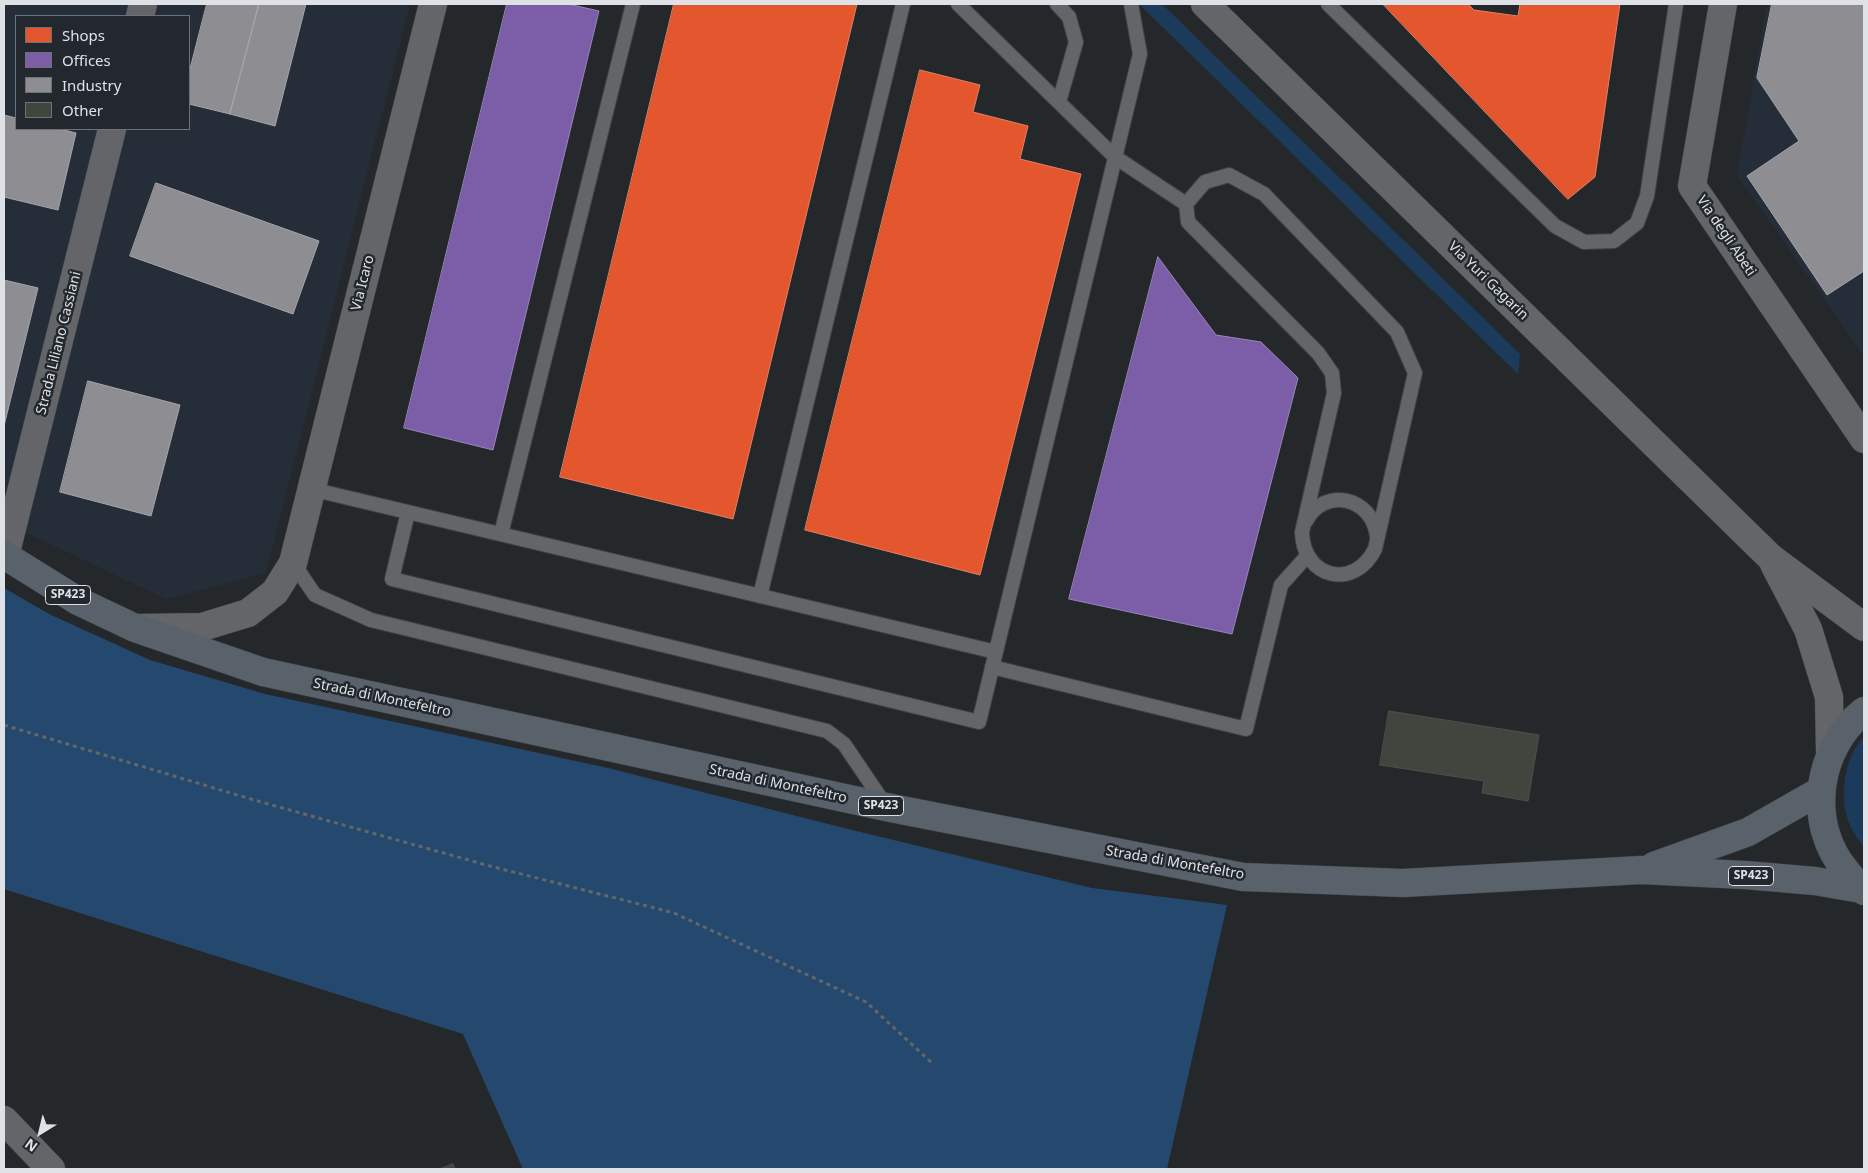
<!DOCTYPE html>
<html>
<head>
<meta charset="utf-8">
<style>
  body { margin:0 }
  #map { position:relative; width:1868px; height:1173px; overflow:hidden; background:#25282b; font-family:"Noto Sans",sans-serif }
  canvas { display:block }
  .frame { position:absolute; inset:0; border:5px solid #dee2e7; pointer-events:none }
  .legend { position:absolute; left:15px; top:15px; width:175px; height:115px; box-sizing:border-box; background:#22282e; border:1px solid #6d7278; margin:0; padding:6px 9px; list-style:none; font-size:15px; color:#dee2e7 }
  .legend li { display:flex; align-items:center; gap:10px; height:25px }
  .legend b { width:25px; border:1px solid #6d7278 }
  .north { position:absolute; left:15px; top:1108px; width:50px; height:50px; -webkit-text-stroke:4px #22282e; paint-order:stroke; rotate:216deg; font-size:14px; font-weight:700; line-height:20px; text-align:center; color:#dee2e7 }
  .north::after { content:''; display:block; margin:auto; width:18px; height:22px; background:#dee2e7; clip-path:polygon(50% 0,100% 100%,50% 72%,0 100%) }
</style>
</head>
<body>
<div id="map">
<canvas width="1868" height="1173"></canvas>
<div class="frame"></div>
<ul class="legend">
<li><b style="height:14px;background:#e4572e"></b>Shops</li>
<li><b style="height:14px;background:#7b5ea7"></b>Offices</li>
<li><b style="height:14px;background:#8d8d92"></b>Industry</li>
<li><b style="height:14px;background:#40453d"></b>Other</li>
</ul>
<div class="north">N</div>
</div>
<script>
const g = document.querySelector('canvas').getContext('2d');
g.lineJoin = 'round';
function fillPath(path, color) {
  g.fillStyle = color;
  g.fill(path, 'evenodd');
}
function trace(path, color, width, dash) {
  g.strokeStyle = color;
  g.lineWidth = width;
  g.lineCap = dash ? 'butt' : 'round';
  g.setLineDash(dash || []);
  g.stroke(path);
}
function drawText(font, color, halo, rows, align = 'center') {
  g.font = font + ' "Noto Sans",sans-serif';
  g.lineWidth = 5;
  g.setLineDash([]);
  g.textBaseline = 'middle';
  g.strokeStyle = halo;
  g.fillStyle = color;
  for (const [text, x, y, turn = 0] of rows) {
    g.save();
    g.translate(x, y);
    g.rotate((+turn || 0) * Math.PI / 180);
    g.textAlign = isNaN(turn) ? turn : align;
    if (halo) g.strokeText(text, 0, 0);
    g.fillText(text, 0, 0);
    g.restore();
  }
}
fillPath(new Path2D(`
  M 4,4 L 410,4 L 266,573 L 166,599 L 4,522 ZM 16,16 L 189,16 L 189,129 L 16,129 Z
  M 1767,4 L 1864,4 L 1864,356 L 1737,175 Z`), '#252e38');
fillPath(new Path2D(`
  M 1139,4 L 1162,4 L 1520,354 L 1518,374 Z
  M 1864,737 L 1864,848 C 1860,841 1853,833 1850,825 C 1838,799 1844,757 1864,737 Z`), '#1c3b5b');
fillPath(new Path2D(`
  M 4,588 L 49,614 L 150,660 L 265,694 L 608,768 L 844,828 L 1092,888 L 1227,905 L 1167,1169 L 523,1169 L 463,1034 L 4,889 Z`), '#25496e');
const shops = new Path2D(`
  M 674,4 L 857,4 L 733,519 L 560,477 Z
  M 1383,4 L 1468,4 L 1474,10 L 1518,16 L 1520,4 L 1620,4 L 1595,177 L 1568,199 Z
  M 920,70 L 980,85 L 973,112 L 1028,126 L 1020,159 L 1081,174 L 980,575 L 805,530 Z`);
fillPath(shops, '#e4572e');
trace(shops, '#e28166', 1);
const offices = new Path2D(`
  M 507,4 L 568,4 L 599,11 L 493,450 L 404,428 Z
  M 1158,257 L 1216,335 L 1261,342 L 1298,378 L 1232,634 L 1069,599 Z`);
fillPath(offices, '#7b5ea7');
trace(offices, '#9986ba', 1);
const industry = new Path2D(`
  M 207,4 L 259,4 L 230,114 L 189,104 L 189,73 Z
  M 259,4 L 306,4 L 275,126 L 230,114 Z
  M 1772,4 L 1864,4 L 1864,271 L 1827,295 L 1747,176 L 1799,141 L 1757,78 Z
  M 4,115 L 16,118 L 16,129 L 60,129 L 76,133 L 58,210 L 4,197 Z
  M 156,183 L 319,241 L 293,314 L 130,256 Z
  M 4,280 L 38,288 L 4,426 Z
  M 88,381 L 180,405 L 151,516 L 60,492 Z`);
fillPath(industry, '#8d8d92');
trace(industry, '#a5a6ac', 1);
const building = new Path2D(`
  M 1389,711 L 1539,735 L 1528,801 L 1482,793 L 1484,781 L 1380,765 Z
  M 453,1164 L 455,1169 L 440,1169 Z`);
fillPath(building, '#40453d');
trace(building, '#4d4f4f', 1);
const service = new Path2D(`
  M 958,4 L 1115,157 L 1186,204
  M 1057,4 L 1069,17 L 1076,42 L 1059,102
  M 1328,4 L 1555,226 L 1584,242 L 1614,241 L 1637,223 L 1647,196 L 1676,4
  M 1229,175 L 1264,194 L 1397,332 L 1415,373 L 1375,549 C 1354,591 1303,578 1302,532 L 1334,393 L 1332,373 L 1318,353 L 1188,222 L 1186,204 L 1205,182 Z
  M 311,489 L 996,652
  M 408,512 L 392,579 L 979,722 L 1140,54 L 1131,4
  M 1306,521 C 1324,486 1373,497 1377,537
  M 501,534 L 633,4
  M 293,563 L 315,595 L 371,620 L 827,731 L 844,744 L 886,806
  M 760,596 L 903,4
  M 992,667 L 1246,729 L 1281,585 L 1307,556`);
const minor = new Path2D(`
  M 1723,4 L 1692,186 L 1864,439
  M 140,16 L 143,4
  M 5,556 L 112,129
  M 139,628 L 202,627 L 248,613 L 275,592 L 293,563 L 433,4
  M 4,1120 L 51,1169`);
const secondary = new Path2D(`
  M 1205,4 L 1771,558 L 1864,627
  M 1774,564 L 1808,629 L 1829,697 L 1830,752`);
const primary = new Path2D(`
  M 4,555 L 78,601 L 135,628 L 263,672 L 886,807 L 1243,877 L 1403,883 L 1641,870 L 1745,875 L 1815,881 L 1861,889
  M 1864,711 C 1816,748 1806,824 1846,871 C 1852,878 1857,886 1864,891
  M 1654,866 L 1748,832 L 1820,791`);
trace(service, '#404345', 16);
trace(minor, '#404345', 29);
trace(secondary, '#404345', 29);
trace(primary, '#404345', 29);
trace(new Path2D(`
  M 4,725 L 254,800 L 490,866 L 674,913 L 866,1002 L 932,1063`), '#646669', 3, [4, 4]);
trace(service, '#636568', 14);
trace(minor, '#636568', 28);
trace(secondary, '#636568', 28);
trace(primary, '#59626a', 28);
for (const [x, y, w] of [
  [68,595,45],
  [881,806,45],
  [1751,876,45]
]) {
  const box = new Path2D();
  box.roundRect(x - w / 2, y - 9.5, w, 19, 4);
  g.fillStyle = '#22282e';
  g.fill(box);
  trace(box, '#dee2e7', 1);
}
drawText('bold 12px', '#dee2e7', null, [
  ["SP423",68,595],
  ["SP423",881,806],
  ["SP423",1751,876]
]);
drawText('14px', '#dee2e7', '#22282e', [
  ["Via degli Abeti",1726,236,56],
  ["Via Yuri Gagarin",1488,281,44],
  ["Via Icaro",363,283,-76],
  ["Strada Liliano Cassiani",59,343,-76],
  ["Strada di Montefeltro",382,698,12],
  ["Strada di Montefeltro",778,784,12],
  ["Strada di Montefeltro",1175,863,10]
]);
</script>
</body>
</html>
